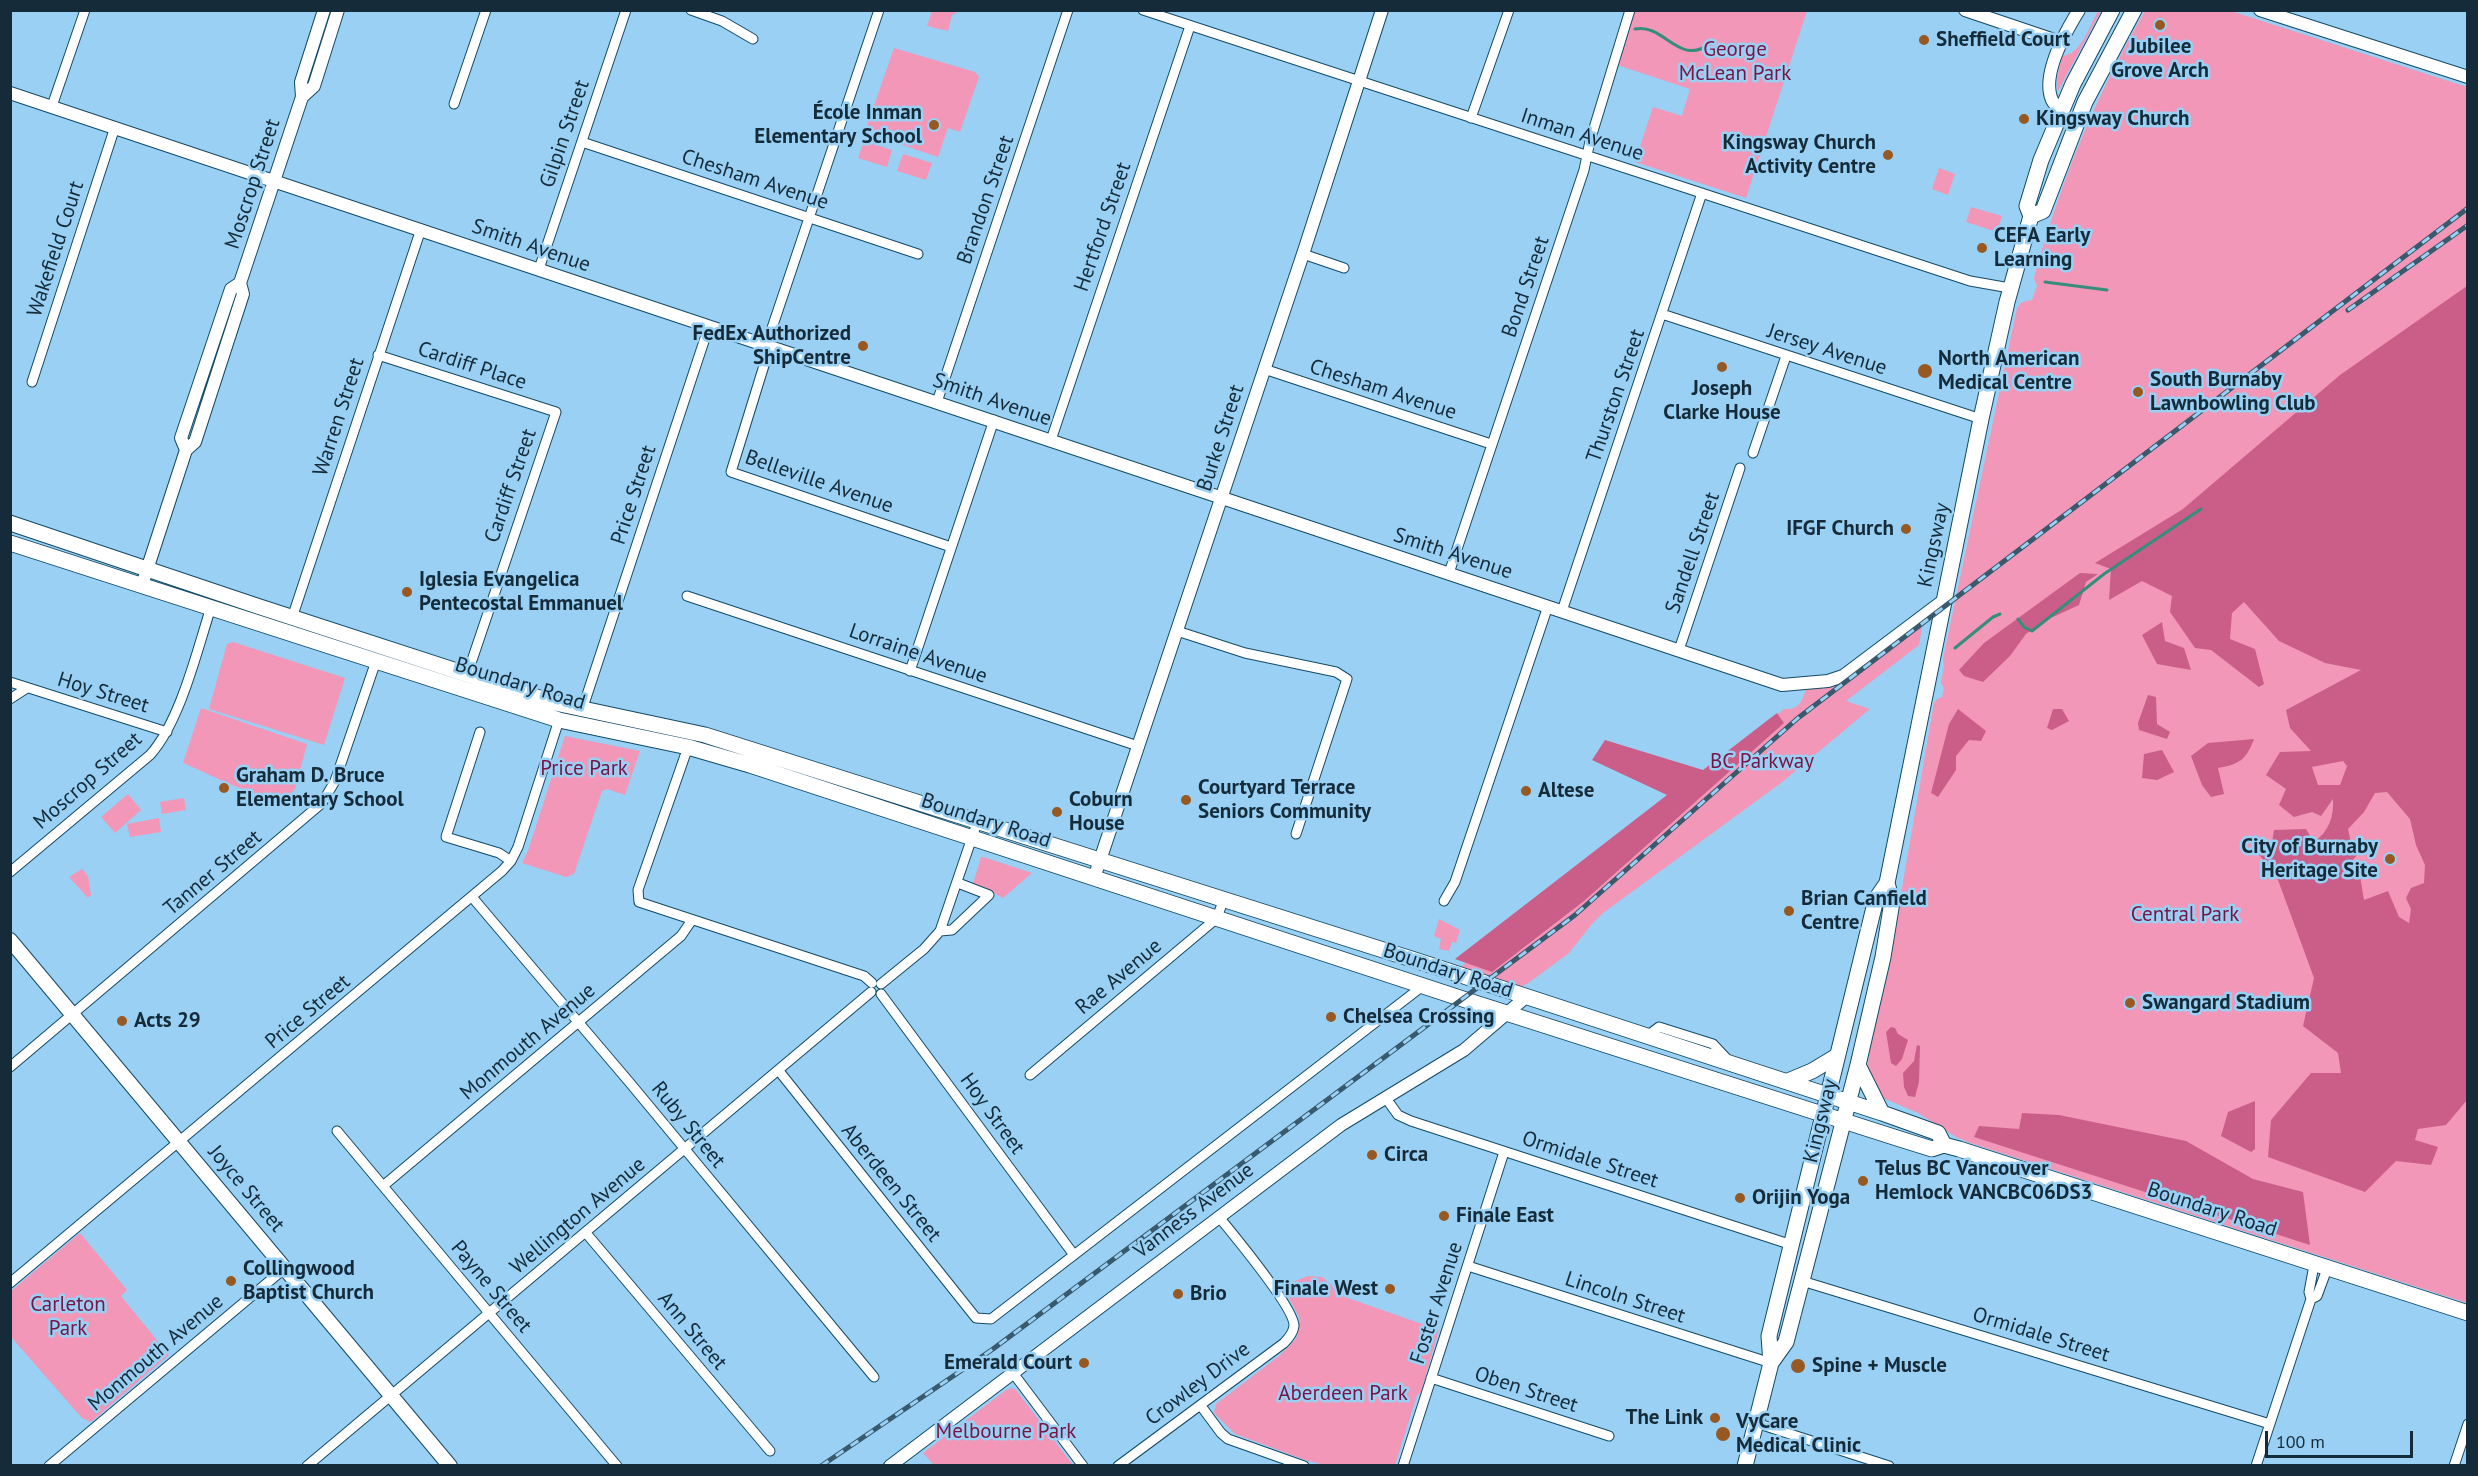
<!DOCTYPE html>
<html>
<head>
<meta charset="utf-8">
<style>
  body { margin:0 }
  #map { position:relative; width:2478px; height:1476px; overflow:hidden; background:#99d0f3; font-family:"PT Sans",sans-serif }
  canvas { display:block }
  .frame { position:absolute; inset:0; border:12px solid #152b39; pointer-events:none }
  .scale { position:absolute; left:2265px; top:1431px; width:148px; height:27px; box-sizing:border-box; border:3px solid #152b39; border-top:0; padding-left:8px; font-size:18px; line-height:21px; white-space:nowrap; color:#152b39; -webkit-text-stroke:4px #99d0f3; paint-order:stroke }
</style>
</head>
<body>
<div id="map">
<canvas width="2478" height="1476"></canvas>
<div class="frame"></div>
<div class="scale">100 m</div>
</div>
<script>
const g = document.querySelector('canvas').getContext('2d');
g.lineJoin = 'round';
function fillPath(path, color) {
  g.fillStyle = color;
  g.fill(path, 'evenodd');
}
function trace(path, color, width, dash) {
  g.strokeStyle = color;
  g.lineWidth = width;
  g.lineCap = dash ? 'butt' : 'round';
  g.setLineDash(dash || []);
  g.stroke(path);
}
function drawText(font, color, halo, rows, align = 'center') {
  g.font = font + ' "PT Sans",sans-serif';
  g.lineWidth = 5;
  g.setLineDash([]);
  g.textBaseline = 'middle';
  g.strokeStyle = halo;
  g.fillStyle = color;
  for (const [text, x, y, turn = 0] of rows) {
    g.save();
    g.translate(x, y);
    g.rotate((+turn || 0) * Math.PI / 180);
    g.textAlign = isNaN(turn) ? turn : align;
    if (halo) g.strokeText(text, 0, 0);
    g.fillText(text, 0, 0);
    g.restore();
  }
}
fillPath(new Path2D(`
  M 932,11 L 932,10 L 959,11 L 952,15 L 948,31 L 927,26 Z
  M 1634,11 L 1807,11 L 1746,198 L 1635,162 L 1653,107 L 1682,116 L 1690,89 L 1617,65 Z
  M 2098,11 L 2101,11 L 2058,91 L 2057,79 L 2062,56 C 2081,55 2090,25 2098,11 Z
  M 2145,11 L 2231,11 L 2467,87 L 2467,1303 L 1970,1143 L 1956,1137 L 1918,1113 L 1883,1098 L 1869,1074 L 1868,1067 L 1869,1049 L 1892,946 L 1934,703 L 1937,699 L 1942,697 L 1944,688 L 1941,683 L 1944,666 L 1943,659 L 2017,308 L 2022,302 L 2032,300 L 2037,286 L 2034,278 C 2062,178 2094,100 2145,11 Z
  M 894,48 L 975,72 L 979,77 L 960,132 L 948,128 L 938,157 L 865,132 Z
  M 864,141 L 892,150 L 887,167 L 858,158 Z
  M 903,154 L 932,163 L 926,180 L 897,171 Z
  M 1939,168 L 1955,174 L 1948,195 L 1932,189 Z
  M 1971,207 L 2002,216 L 1997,232 L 1966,222 Z
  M 1923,622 L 1919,645 L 1846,701 L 1870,709 L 1781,783 L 1603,913 L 1592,924 L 1569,953 L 1527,984 L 1520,987 L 1458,969 L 1784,709 C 1799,710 1803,701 1806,688 L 1818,686 Z
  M 233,642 L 345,678 L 324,745 L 209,709 L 227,644 Z
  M 201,708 L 307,744 L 295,789 L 290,795 C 264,805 208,773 183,763 Z
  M 565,736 L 640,751 L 625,795 L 607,789 L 602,791 L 574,874 L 566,877 L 522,863 L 528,851 Z
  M 128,794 L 141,810 L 115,833 L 101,817 Z
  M 184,798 L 186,810 L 162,814 L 160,802 Z
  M 159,818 L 161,832 L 130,837 L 127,824 Z
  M 981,857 L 983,857 L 1032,873 L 1003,898 L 984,887 L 973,884 Z
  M 82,869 L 88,876 L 91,895 L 88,898 L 69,877 Z
  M 1439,919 L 1460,930 L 1456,943 L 1452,942 L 1449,951 L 1439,949 L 1441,939 L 1434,936 Z
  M 80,1233 L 127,1290 L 121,1296 L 169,1355 L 91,1422 L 82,1418 L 11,1337 L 11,1291 Z
  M 1308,1276 L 1322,1277 L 1345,1297 L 1439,1330 L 1421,1392 L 1417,1395 L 1395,1465 L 1330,1466 L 1308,1461 L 1235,1434 L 1214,1413 L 1216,1404 L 1279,1356 L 1296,1339 L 1299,1328 L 1299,1317 L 1282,1286 Z
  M 1012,1388 L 1016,1390 L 1073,1465 L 934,1465 L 923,1453 L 1006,1390 Z`), '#f297b7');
fillPath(new Path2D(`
  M 2467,286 L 2467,1100 L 2446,1125 L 2418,1129 L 2415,1140 L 2438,1147 L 2431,1165 L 2396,1161 L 2365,1192 L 2268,1157 L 2271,1120 L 2311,1073 L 2341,1073 L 2338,1053 L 2303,1026 L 2314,978 L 2278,880 L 2258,853 L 2271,850 L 2274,830 L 2306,829 L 2314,842 C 2329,831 2334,817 2333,799 L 2321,816 L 2312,812 L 2294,817 L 2279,805 L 2286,789 L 2266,775 L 2280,752 L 2311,751 L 2290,728 L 2286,710 L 2361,670 L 2325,663 L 2279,641 L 2244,602 L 2232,613 L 2230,639 L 2255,649 L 2264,684 L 2259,687 L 2211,650 L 2195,648 L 2170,612 L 2172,596 L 2142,581 L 2109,600 L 2111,569 L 2095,563 L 2183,509 L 2340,375 ZM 2343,761 L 2347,766 L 2340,785 L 2318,785 L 2312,767 ZM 2387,792 L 2410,819 L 2416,845 L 2425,865 L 2424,883 L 2411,888 L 2406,898 L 2411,909 L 2409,923 L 2399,917 L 2388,891 L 2364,900 L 2358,864 L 2350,863 L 2359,853 L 2351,843 L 2348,829 L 2364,812 L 2375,793 Z
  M 2080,573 L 2098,574 L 2086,582 L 2079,605 L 2042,622 L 2026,634 L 2010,656 L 1983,682 L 1964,676 L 1959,670 L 1984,643 Z
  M 2162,622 L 2165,641 L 2184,648 L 2191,670 L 2157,664 L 2142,635 Z
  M 2148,695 L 2156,697 L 2157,724 L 2170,732 L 2167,739 L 2139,730 L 2138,723 Z
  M 1958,709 L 1986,731 L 1981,741 L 1969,740 L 1956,756 L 1956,770 L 1938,797 L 1931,793 L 1949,724 Z
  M 2053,709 L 2062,709 L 2069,721 L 2052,730 L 2047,728 Z
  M 1777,713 L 1784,723 L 1584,901 L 1492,972 L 1455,959 L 1667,795 L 1592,760 L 1605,740 L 1703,770 Z
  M 2254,739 C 2246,760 2240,764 2218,768 L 2224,794 L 2211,797 L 2202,785 L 2191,756 L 2208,743 Z
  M 2162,750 L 2174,772 L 2157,780 L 2142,778 L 2144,754 Z
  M 1891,1027 L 1895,1028 L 1898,1034 L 1908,1040 L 1902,1059 L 1896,1066 L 1891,1063 L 1886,1032 Z
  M 1917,1045 L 1920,1046 L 1919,1082 L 1915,1097 L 1908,1096 L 1904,1087 L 1903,1073 L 1914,1061 Z
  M 2255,1101 L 2255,1149 L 2251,1152 L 2221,1136 L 2228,1112 Z
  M 2022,1113 L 2059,1115 L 2186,1141 L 2253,1179 L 2303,1192 L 2310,1245 L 1974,1137 L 1979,1126 L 2019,1129 Z`), '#cb5e89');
trace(new Path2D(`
  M 1635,29 C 1665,23 1679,68 1711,43
  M 2045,282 L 2107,290
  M 2018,619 L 2024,627 L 2032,631 L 2104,574 L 2201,509
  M 1955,648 L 1993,617 L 2000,614`), '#378d7c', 3);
const minor = new Path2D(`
  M 691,10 L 722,21 L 753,39
  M 879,10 L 771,331 L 766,359 L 731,472 L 951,547
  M 1143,10 L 1970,281 L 2010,288
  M 454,104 L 486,10
  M 52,106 L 85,10
  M 1471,118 L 1509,10
  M 582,142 L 918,254
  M 1303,254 L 1344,268
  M 539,269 L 626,10
  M 1662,314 L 1981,419
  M 378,355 L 556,412 L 467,675
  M 1264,369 L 1491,444
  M 32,382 L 115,127
  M 937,402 L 1068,10
  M 1051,440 L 1190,26
  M 1753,453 L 1786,356
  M 1449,573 L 1584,170 L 1590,141 L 1630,10
  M 687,596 L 1138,746
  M 1562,611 L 1702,193
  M 292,618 L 421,229
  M 1177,631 L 1245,653 L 1336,672 L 1347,679 L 1296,834
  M 1679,650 L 1740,468
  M 910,671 L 994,420
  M 10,682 L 167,732
  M 10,699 L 27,688
  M 582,710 L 709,326
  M 480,732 L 446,837 L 499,853 L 511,861
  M 688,747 L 638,890 L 639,902 L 864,976 L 872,983
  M 10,872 L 150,755 C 180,722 197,651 211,607
  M 472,897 L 630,1083 L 874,1377
  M 1444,901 L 1455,882 L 1548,606
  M 940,931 L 952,930 L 989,895 L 958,883
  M 881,984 L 924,949 L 940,931 L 978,820
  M 881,994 L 1074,1255
  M 1647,1036 L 1659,1027 L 1713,1044 L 1729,1061
  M 10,1067 L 322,803 L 335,781 L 376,661
  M 779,1071 L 976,1318 L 991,1319 L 1424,985
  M 1030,1075 L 1217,918 L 1223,901
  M 1385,1097 L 1398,1115 L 1411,1121 L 1792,1245
  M 337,1131 L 617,1466
  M 383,1186 L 681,936 L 692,920
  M 586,1233 L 770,1451
  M 1468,1266 L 1771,1363
  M 1802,1281 L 2270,1424
  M 10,1283 L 502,871 L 511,861 L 518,847 L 559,720
  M 2311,1299 L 2317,1296 L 2327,1269
  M 1013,1373 L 1083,1466
  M 1431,1378 L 1609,1436
  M 1201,1406 L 1221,1433 L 1228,1439 L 1304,1466
  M 1756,1423 L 1889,1466
  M 49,1466 L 285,1268
  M 307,1466 L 871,992
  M 1118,1466 L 1284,1343 C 1289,1338 1293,1333 1294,1326 C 1295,1309 1233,1234 1219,1217
  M 1403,1466 L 1504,1152
  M 2256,1466 L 2311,1299 L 2309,1292 L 2314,1265
  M 2454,1466 L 2468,1424`);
const tertiary = new Path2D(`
  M 1965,10 L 2060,42
  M 2260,10 L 2468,77
  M 10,93 L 1782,685 L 1828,681 L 1843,676 L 1944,600
  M 302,97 L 314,86 L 338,10
  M 2061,111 C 2058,108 2054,104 2052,100 C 2041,75 2066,31 2079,10
  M 186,450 L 181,438 L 231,289 L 240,283
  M 142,585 L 186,450 L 195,442 L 243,294 L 240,283 L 302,97 L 301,82 L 324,10
  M 1094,878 L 1303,254 L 1382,10
  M 890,1466 L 1341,1125 L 1464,1050 L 1526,997`);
const secondary = new Path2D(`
  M 10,940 L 450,1466`);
const primary = new Path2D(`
  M 2031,216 L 2043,211 L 2085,102 L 2134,10
  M 10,523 L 257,606 L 555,703 L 705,735 L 1421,962 L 1882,1113 L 1938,1133 L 1944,1145
  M 10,543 L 559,720 L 688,747 L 750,765 L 1475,1003 L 1900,1139 L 1932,1149 L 1944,1145 L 1959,1149 L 2468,1313
  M 1858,1065 L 1882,1113
  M 1788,1081 L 1812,1071 L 1837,1056
  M 1771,1363 L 1786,1342 L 1858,1065 L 1883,957 L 1892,902 L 1887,883
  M 1745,1466 L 1771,1363 L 1769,1336 L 1876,899 L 1887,883 L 1981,419 L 2007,302 L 2031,216 L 2027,206 L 2041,160 L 2073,84 L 2112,10`);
trace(minor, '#124a67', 11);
trace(tertiary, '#124a67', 14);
trace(secondary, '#124a67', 16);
trace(primary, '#124a67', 17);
trace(minor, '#fff', 9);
trace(tertiary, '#fff', 12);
trace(secondary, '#fff', 14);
trace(primary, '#fff', 15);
const rail = new Path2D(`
  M 2348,310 L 2468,225
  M 821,1466 L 993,1349 L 1575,915 L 1798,718 L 2468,208`);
trace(rail, '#39596c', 5);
trace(rail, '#99d0f3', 3, [9]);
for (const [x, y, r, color] of [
  [2160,25,6,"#985821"],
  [1924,40,6,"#985821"],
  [2024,119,6,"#985821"],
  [934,125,6,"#985821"],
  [1888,155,6,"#985821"],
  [1982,248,6,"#985821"],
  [863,346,6,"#985821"],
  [1722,367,6,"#985821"],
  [1925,371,8,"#985821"],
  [2138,392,6,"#985821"],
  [1906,529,6,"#985821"],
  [407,592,6,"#985821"],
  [224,788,6,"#985821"],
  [1526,791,6,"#985821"],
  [1186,800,6,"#985821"],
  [1057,812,6,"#985821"],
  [2390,859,6,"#985821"],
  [1789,911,6,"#985821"],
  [2130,1003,6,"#985821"],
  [1331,1017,6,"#985821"],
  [122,1021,6,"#985821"],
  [1372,1155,6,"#985821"],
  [1863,1181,6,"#985821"],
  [1740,1198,6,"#985821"],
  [1444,1216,6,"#985821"],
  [231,1281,6,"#985821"],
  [1390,1289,6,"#985821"],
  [1178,1294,6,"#985821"],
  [1084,1363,6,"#985821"],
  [1798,1366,8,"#985821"],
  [1715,1418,6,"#985821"],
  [1723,1434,8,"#985821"]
]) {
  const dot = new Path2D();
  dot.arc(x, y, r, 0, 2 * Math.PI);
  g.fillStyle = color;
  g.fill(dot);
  trace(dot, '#99d0f3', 2);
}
drawText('bold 21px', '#152b39', '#99d0f3', [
  ["Sheffield Court",1936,40],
  ["Jubilee",2160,47,"center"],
  ["Grove Arch",2160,71,"center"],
  ["École Inman",922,113,"right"],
  ["Elementary School",922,137,"right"],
  ["Kingsway Church",2036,119],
  ["Kingsway Church",1876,143,"right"],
  ["Activity Centre",1876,167,"right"],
  ["CEFA Early",1994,236],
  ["Learning",1994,260],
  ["FedEx Authorized",851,334,"right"],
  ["ShipCentre",851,358,"right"],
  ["North American",1938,359],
  ["Medical Centre",1938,383],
  ["South Burnaby",2150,380],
  ["Lawnbowling Club",2150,404],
  ["Joseph",1722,389,"center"],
  ["Clarke House",1722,413,"center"],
  ["IFGF Church",1894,529,"right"],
  ["Iglesia Evangelica",419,580],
  ["Pentecostal Emmanuel",419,604],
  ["Graham D. Bruce",236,776],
  ["Elementary School",236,800],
  ["Courtyard Terrace",1198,788],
  ["Seniors Community",1198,812],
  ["Altese",1538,791],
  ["Coburn",1069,800],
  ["House",1069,824],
  ["City of Burnaby",2378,847,"right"],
  ["Heritage Site",2378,871,"right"],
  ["Brian Canfield",1801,899],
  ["Centre",1801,923],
  ["Swangard Stadium",2142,1003],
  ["Chelsea Crossing",1343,1017],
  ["Acts 29",134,1021],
  ["Circa",1384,1155],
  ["Telus BC Vancouver",1875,1169],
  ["Hemlock VANCBC06DS3",1875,1193],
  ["Orijin Yoga",1752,1198],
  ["Finale East",1456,1216],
  ["Collingwood",243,1269],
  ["Baptist Church",243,1293],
  ["Finale West",1378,1289,"right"],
  ["Brio",1190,1294],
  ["Emerald Court",1072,1363,"right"],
  ["Spine + Muscle",1812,1366],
  ["The Link",1703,1418,"right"],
  ["VyCare",1736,1422],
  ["Medical Clinic",1736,1446]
], 'left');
drawText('21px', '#791445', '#99d0f3', [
  ["George",1735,50],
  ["McLean Park",1735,74],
  ["BC Parkway",1762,762],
  ["Price Park",584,769],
  ["Central Park",2185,915],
  ["Carleton",68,1305],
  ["Park",68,1329],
  ["Aberdeen Park",1343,1394],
  ["Melbourne Park",1006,1432]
]);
drawText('21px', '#152b39', '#99d0f3', [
  ["Gilpin Street",565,134,-71],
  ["Inman Avenue",1582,135,18],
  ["Chesham Avenue",755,180,18],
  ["Moscrop Street",253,184,-72],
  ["Brandon Street",986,200,-71],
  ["Hertford Street",1103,227,-71],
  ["Smith Avenue",531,246,19],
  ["Wakefield Court",56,249,-72],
  ["Bond Street",1526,287,-71],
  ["Jersey Avenue",1827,350,18],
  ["Cardiff Place",472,366,18],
  ["Chesham Avenue",1383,390,18],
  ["Thurston Street",1616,396,-71],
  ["Smith Avenue",992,400,19],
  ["Warren Street",339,417,-72],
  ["Burke Street",1221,438,-72],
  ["Belleville Avenue",819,482,19],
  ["Cardiff Street",511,486,-71],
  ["Price Street",634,495,-72],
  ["Kingsway",1934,545,-78],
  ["Sandell Street",1693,553,-71],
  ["Smith Avenue",1453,554,18],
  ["Lorraine Avenue",918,654,19],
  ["Boundary Road",520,684,17],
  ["Hoy Street",103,693,17],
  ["Moscrop Street",88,781,-41],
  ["Boundary Road",986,821,18],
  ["Tanner Street",213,873,-40],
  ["Boundary Road",1448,971,18],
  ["Rae Avenue",1119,977,-40],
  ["Price Street",308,1012,-40],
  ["Monmouth Avenue",528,1042,-40],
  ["Hoy Street",992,1114,54],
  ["Kingsway",1821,1121,-76],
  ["Ruby Street",688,1125,51],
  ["Ormidale Street",1590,1160,18],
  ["Aberdeen Street",891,1183,51],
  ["Joyce Street",246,1189,50],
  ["Boundary Road",2212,1210,18],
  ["Vanness Avenue",1194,1211,-37],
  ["Wellington Avenue",578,1216,-40],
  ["Payne Street",491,1287,50],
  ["Lincoln Street",1625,1298,18],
  ["Foster Avenue",1437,1303,-72],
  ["Ann Street",692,1331,50],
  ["Ormidale Street",2041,1335,17],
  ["Monmouth Avenue",156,1353,-40],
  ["Crowley Drive",1198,1384,-37],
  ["Oben Street",1526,1390,18]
]);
</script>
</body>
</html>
